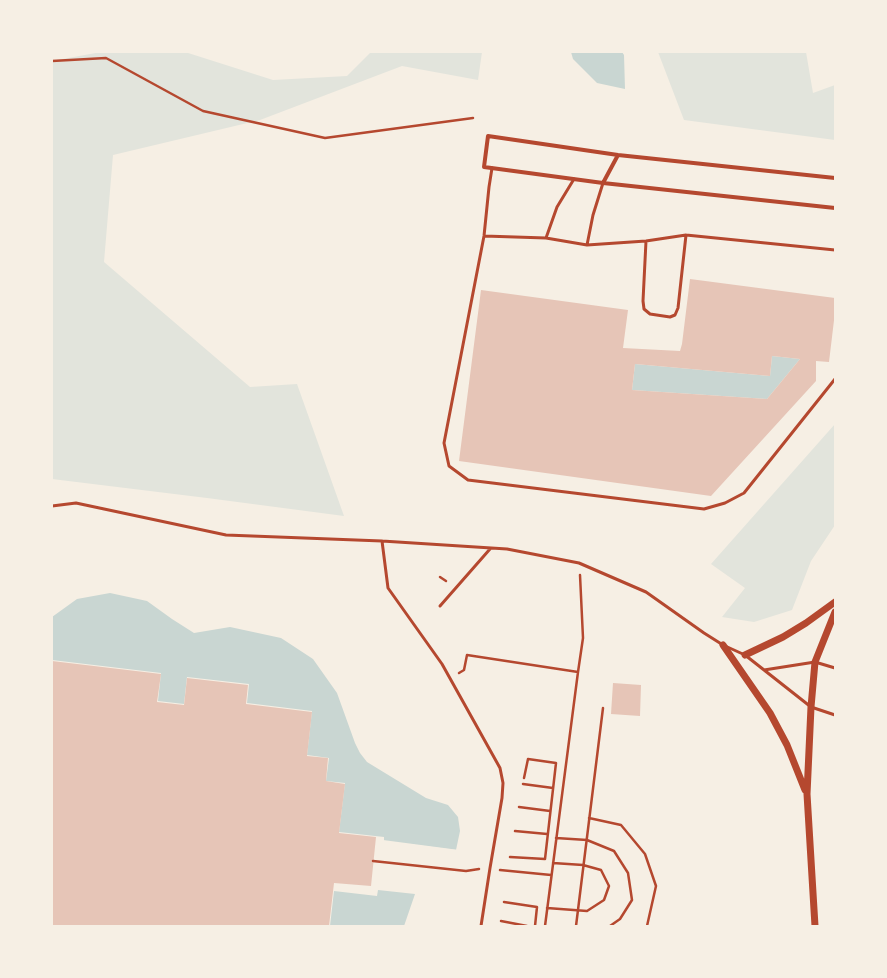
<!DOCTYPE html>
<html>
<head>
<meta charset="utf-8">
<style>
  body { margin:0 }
  #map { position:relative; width:887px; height:978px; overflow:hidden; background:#f6efe4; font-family:Rubik,sans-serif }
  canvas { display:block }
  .frame { position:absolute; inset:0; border:53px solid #f6efe4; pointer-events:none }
</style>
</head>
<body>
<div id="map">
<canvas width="887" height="978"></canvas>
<div class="frame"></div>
</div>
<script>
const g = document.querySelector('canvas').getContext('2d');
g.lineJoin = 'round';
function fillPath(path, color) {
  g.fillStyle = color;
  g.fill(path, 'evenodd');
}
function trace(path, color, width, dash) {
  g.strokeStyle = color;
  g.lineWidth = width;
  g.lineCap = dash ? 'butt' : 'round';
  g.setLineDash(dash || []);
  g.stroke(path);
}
fillPath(new Path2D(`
  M 101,52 L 185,52 L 273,80 L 347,76 L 371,52 L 482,52 L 478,80 L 402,66 L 260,120 L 113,155 L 104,262 L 250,387 L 297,384 L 344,516 L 207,498 L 52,479 L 52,61 Z
  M 658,52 L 806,52 L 813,93 L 835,85 L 835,140 L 684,120 Z
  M 835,424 L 835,525 L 811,561 L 792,610 L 754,622 L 722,617 L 745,588 L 711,564 Z`), '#e2e4dc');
fillPath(new Path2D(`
  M 571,52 L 622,52 L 624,55 L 625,89 L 597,83 L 573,59 Z
  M 772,356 L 800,359 L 767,399 L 632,390 L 635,364 L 770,376 Z
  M 110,593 L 147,601 L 172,619 L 194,633 L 230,627 L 281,638 L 313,659 L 337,693 L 355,743 L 360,753 L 367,762 L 426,798 L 448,805 L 458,817 L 460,831 L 456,850 L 384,841 L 384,837 L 339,832 L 345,783 L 326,781 L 329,758 L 307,755 L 312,711 L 247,703 L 249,684 L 187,677 L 184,704 L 158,701 L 161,673 L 52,660 L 52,617 L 77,599 Z
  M 378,890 L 415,894 L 404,926 L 330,926 L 334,891 L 377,896 Z`), '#c9d6d2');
fillPath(new Path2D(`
  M 383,840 L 459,850 L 458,851 L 456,852 L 384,843 L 383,842 Z`), '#f6efe4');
fillPath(new Path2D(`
  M 690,279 L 835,298 L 835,312 L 829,362 L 816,361 L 816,381 L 711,496 L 459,461 L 481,290 L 628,310 L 623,348 L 680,351 L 682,344 ZM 772,356 L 800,359 L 767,399 L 632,390 L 635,364 L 770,376 Z
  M 52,661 L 161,674 L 157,702 L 184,705 L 187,678 L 248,685 L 246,704 L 312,712 L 307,756 L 328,758 L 326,781 L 345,784 L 339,833 L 376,837 L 371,886 L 334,883 L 329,926 L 52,926 Z
  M 613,683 L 641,685 L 640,716 L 611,714 Z`), '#e6c5b7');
trace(new Path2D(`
  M 52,61 L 106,58 L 203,111 L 325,138 L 473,118
  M 440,577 L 446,581
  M 578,672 L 583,638 L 580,575
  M 459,673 L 464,670 L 467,655 L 578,672 L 545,926
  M 523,784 L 553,788
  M 519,807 L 550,811
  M 589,818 L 621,825 L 645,854 L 656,886 L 647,926
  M 515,831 L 547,834
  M 556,838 L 587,840 L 614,851 L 628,873 L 632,900 L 620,919 L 610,926
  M 510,857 L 545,859 L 556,763 L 528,759 L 524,778
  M 373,861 L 466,871 L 479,869
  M 500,870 L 551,875
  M 504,902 L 537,907 L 535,926
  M 547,908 L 587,911 L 604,900 L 609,886 L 601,870 L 583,865 L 553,863
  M 501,921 L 527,926
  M 576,926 L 603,708`), '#b5482f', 2.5);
trace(new Path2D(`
  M 492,168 L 489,187 L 484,236 L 444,443 L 449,466 L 468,480 L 704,509 L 725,503 L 744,493 L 835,379
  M 484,236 L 546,238 L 587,245 L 646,241 L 686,235 L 835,250
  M 546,238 L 557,207 L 574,179
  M 646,241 L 643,301 L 644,309 L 650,314 L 670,317 L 675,315 L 678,308 L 686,235
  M 587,245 L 593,215 L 603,183
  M 52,506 L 76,503 L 226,535 L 382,541 L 507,549 L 579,563 L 646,592 L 704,633 L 723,645 L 745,655 L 811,707 L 835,715
  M 382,541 L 388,588 L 442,664 L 500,768 L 503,783 L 502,798 L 490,868 L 481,926
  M 440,606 L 490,549
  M 764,670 L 815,662 L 835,668`), '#b5482f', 3);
trace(new Path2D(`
  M 835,178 L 618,155 L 488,136 L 484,167 L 603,183 L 835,208
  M 603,183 L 618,155`), '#b5482f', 4);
trace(new Path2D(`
  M 723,645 L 770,713 L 787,745 L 805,790
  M 745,655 L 783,637 L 806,623 L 835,602
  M 815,926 L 807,794 L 811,707 L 815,662 L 835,612`), '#b5482f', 7);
</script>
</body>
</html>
